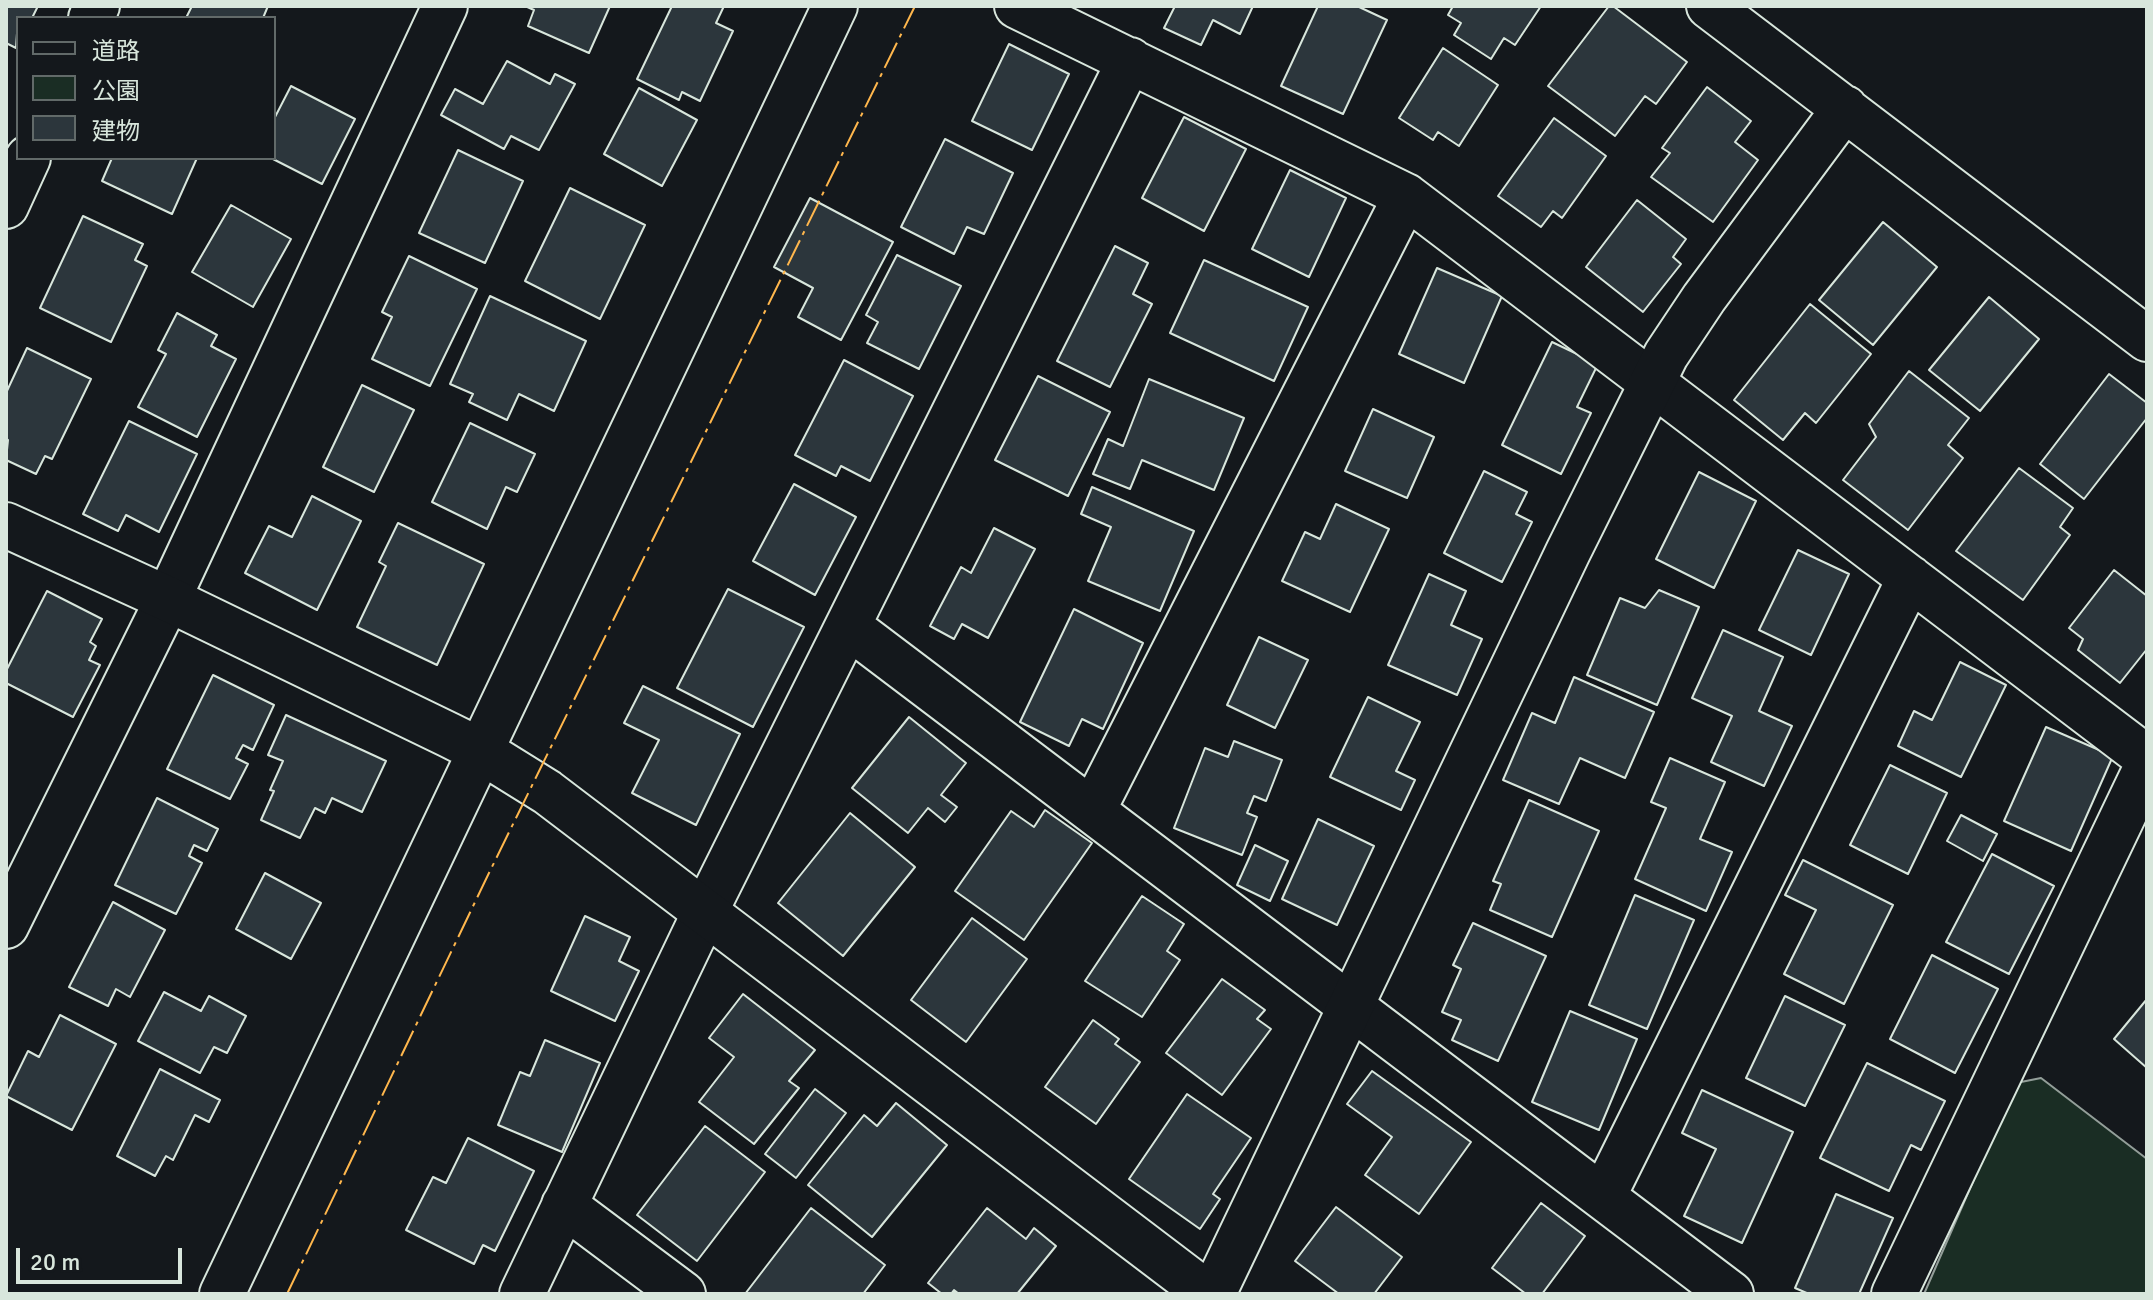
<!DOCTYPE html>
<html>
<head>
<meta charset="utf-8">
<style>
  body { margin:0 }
  #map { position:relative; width:2153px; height:1300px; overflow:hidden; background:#14181c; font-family:Signika,"Noto Sans JP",sans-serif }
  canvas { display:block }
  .frame { position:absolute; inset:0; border:8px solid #d8e6dc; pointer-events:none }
  .legend { position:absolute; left:16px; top:16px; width:260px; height:144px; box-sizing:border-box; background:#14181c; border:2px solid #626a69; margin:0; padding:10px 14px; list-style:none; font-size:24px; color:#d8e6dc }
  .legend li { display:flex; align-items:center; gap:16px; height:40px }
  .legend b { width:40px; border:2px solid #626a69 }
  .scale { position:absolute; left:16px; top:1248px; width:166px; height:36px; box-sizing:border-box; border:4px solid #d8e6dc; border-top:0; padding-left:10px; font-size:24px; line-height:28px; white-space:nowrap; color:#d8e6dc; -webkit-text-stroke:6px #14181c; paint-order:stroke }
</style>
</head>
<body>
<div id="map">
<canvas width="2153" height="1300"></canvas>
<div class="frame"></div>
<ul class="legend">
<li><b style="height:10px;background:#14181c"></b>道路</li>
<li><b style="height:22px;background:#1a2d24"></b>公園</li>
<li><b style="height:22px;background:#2c363c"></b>建物</li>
</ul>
<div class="scale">20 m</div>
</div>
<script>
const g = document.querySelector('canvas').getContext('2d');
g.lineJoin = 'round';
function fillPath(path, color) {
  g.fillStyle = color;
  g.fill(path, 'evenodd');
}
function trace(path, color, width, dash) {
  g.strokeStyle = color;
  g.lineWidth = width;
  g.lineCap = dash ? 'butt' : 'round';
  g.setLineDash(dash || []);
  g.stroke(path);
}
const green = new Path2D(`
  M 2041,1078 L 2147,1159 L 2147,1294 L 1924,1294 L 2016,1083 Z`);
fillPath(green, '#1a2d24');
trace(green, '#939e99', 2);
const building = new Path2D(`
  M 6,6 L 38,6 L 32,18 L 18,18 L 16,48 L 6,43 Z
  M 192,6 L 268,6 L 263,18 L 186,18 Z
  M 525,6 L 610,6 L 589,53 L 528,26 L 534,10 Z
  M 672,6 L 724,6 L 716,23 L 733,31 L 700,101 L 682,92 L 679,100 L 637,79 Z
  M 1175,6 L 1253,6 L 1240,34 L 1213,20 L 1201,45 L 1164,28 Z
  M 1318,6 L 1357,6 L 1387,20 L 1343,114 L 1281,86 Z
  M 1453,6 L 1541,6 L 1515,45 L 1504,38 L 1491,59 L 1454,35 L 1461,23 L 1448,15 Z
  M 1609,6 L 1613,6 L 1687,62 L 1656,104 L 1645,96 L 1615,136 L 1548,86 Z
  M 1009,44 L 1069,74 L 1032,150 L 972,121 Z
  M 1443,48 L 1498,85 L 1459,146 L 1438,132 L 1433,140 L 1399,118 Z
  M 507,61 L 550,84 L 555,74 L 575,84 L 539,150 L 511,136 L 504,149 L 441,115 L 455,89 L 483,104 Z
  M 291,86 L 355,119 L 322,184 L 271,158 L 274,158 L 274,119 Z
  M 1707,87 L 1751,121 L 1735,142 L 1758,160 L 1713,222 L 1651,177 L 1670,153 L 1662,148 Z
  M 639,88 L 697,120 L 662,186 L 604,154 Z
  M 1184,117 L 1246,149 L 1204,231 L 1142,198 Z
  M 1554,118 L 1606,156 L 1562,218 L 1553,211 L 1541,227 L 1498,196 Z
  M 945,139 L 1013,173 L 984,234 L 967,227 L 954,254 L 901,227 Z
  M 458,150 L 523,181 L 485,263 L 419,233 Z
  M 112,158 L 197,158 L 172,214 L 102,181 Z
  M 1290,170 L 1346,198 L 1309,277 L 1252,249 Z
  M 570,188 L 645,225 L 600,319 L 525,281 Z
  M 810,198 L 893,242 L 841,340 L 798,317 L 813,288 L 774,267 Z
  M 1637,200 L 1686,239 L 1673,257 L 1681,264 L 1643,312 L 1586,267 Z
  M 231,205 L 291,239 L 253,307 L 192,272 Z
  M 83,216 L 143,244 L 135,260 L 147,266 L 111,342 L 40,308 Z
  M 1883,222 L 1937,267 L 1873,345 L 1819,300 Z
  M 1115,246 L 1148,263 L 1133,294 L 1152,304 L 1110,387 L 1057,361 Z
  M 897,255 L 961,286 L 919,369 L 867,343 L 878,322 L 866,315 Z
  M 409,256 L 477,289 L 430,386 L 372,359 L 392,317 L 382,312 Z
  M 1204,260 L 1308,307 L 1274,381 L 1170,333 Z
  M 1437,268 L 1502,296 L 1464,383 L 1399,354 Z
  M 490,296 L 586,341 L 554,411 L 519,394 L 507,420 L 469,402 L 473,394 L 450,384 Z
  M 1989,297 L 2039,339 L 1980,411 L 1929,370 Z
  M 1810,304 L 1871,354 L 1816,423 L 1805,413 L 1783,440 L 1734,400 Z
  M 177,313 L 217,335 L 211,346 L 236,359 L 197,437 L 138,407 L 166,354 L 158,350 Z
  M 1552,342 L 1598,364 L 1577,407 L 1591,413 L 1561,474 L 1502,445 Z
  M 27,348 L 91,379 L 52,459 L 45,456 L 36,474 L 6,460 L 8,440 L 6,439 L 6,393 Z
  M 844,360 L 913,396 L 870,481 L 841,466 L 836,476 L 795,455 Z
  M 1909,371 L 1969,418 L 1948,445 L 1963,458 L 1908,530 L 1843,480 L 1876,437 L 1869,424 Z
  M 2109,374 L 2147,403 L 2147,418 L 2084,499 L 2040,464 Z
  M 1038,376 L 1110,412 L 1068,496 L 995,460 Z
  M 1149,379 L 1244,418 L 1214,490 L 1142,460 L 1130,489 L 1093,474 L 1108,439 L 1123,446 Z
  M 362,385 L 414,410 L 374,492 L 323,467 Z
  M 1373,409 L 1434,437 L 1407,498 L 1345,471 Z
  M 129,421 L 197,454 L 159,532 L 126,515 L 118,531 L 83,514 Z
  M 470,423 L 535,454 L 517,492 L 506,487 L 487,529 L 432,502 Z
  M 2019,468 L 2073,508 L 2060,527 L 2070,535 L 2023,600 L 1956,551 Z
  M 1484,471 L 1527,492 L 1516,514 L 1532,522 L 1502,582 L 1444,553 Z
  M 1699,472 L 1756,501 L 1714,588 L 1656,559 Z
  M 794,484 L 856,517 L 815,595 L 753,561 Z
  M 1092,487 L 1194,531 L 1160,611 L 1088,581 L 1111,527 L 1081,514 Z
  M 312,496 L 361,521 L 317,610 L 245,573 L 269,526 L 292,537 Z
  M 1336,504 L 1389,529 L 1350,612 L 1282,581 L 1305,532 L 1320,539 Z
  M 398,523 L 484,564 L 437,665 L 357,627 L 386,566 L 379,562 Z
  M 994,528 L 1035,549 L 988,638 L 962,624 L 954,639 L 930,626 L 961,567 L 971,573 Z
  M 1798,550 L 1849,574 L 1811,655 L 1759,630 Z
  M 2114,570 L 2147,596 L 2147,649 L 2120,683 L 2078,650 L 2083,639 L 2069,628 Z
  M 1429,574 L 1466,591 L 1451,625 L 1482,639 L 1457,695 L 1388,665 Z
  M 728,589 L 804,627 L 753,727 L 677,688 Z
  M 1659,590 L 1699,607 L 1657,705 L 1587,675 L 1620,598 L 1645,608 Z
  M 47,591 L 102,619 L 90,642 L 96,646 L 89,660 L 100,665 L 73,717 L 6,683 L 6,671 Z
  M 1074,609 L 1143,643 L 1103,729 L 1082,719 L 1069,746 L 1020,722 Z
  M 1723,630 L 1783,657 L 1759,711 L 1792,726 L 1764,786 L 1711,762 L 1732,716 L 1692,698 Z
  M 1259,637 L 1308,660 L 1275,728 L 1227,705 Z
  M 1960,662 L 2006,685 L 1961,777 L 1898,746 L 1914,711 L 1932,720 Z
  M 213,675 L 274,705 L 253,750 L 243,745 L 236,758 L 248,764 L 230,799 L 167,769 Z
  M 1574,677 L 1654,712 L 1625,778 L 1580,758 L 1559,804 L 1503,780 L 1532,713 L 1555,723 Z
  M 643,686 L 740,734 L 696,825 L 632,793 L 659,740 L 624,723 Z
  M 1368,697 L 1420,722 L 1396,771 L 1415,780 L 1401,810 L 1330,777 Z
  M 286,715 L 386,761 L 362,812 L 332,798 L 325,813 L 315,808 L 300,838 L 261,820 L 274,791 L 270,790 L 283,761 L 268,755 Z
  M 909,717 L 966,763 L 941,795 L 957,807 L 945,822 L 928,808 L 908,833 L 852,788 Z
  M 2046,727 L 2113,756 L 2071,851 L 2004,821 Z
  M 1234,741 L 1282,760 L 1266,801 L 1254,796 L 1247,813 L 1257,817 L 1242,855 L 1174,828 L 1205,748 L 1228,757 Z
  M 1670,758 L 1725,782 L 1700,839 L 1732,852 L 1706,911 L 1635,879 L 1666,808 L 1651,802 Z
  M 1890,765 L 1947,793 L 1908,874 L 1850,845 Z
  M 157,798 L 218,829 L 207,851 L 194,845 L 189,856 L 202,863 L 176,914 L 115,885 Z
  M 1529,800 L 1599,831 L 1552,937 L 1490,910 L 1501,884 L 1493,881 Z
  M 1045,810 L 1092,843 L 1024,940 L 955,891 L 1011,811 L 1034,827 Z
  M 850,813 L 915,867 L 843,956 L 778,903 Z
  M 1961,815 L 1997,834 L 1983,861 L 1947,841 Z
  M 1318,819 L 1374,846 L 1337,925 L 1282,899 Z
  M 1255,845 L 1288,861 L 1270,901 L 1237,885 Z
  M 1992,854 L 2054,886 L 2009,974 L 1946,942 Z
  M 1803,860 L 1893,905 L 1844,1004 L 1784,974 L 1816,910 L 1785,895 Z
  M 265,873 L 321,903 L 291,959 L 236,929 Z
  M 1635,895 L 1694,920 L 1647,1029 L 1589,1005 Z
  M 1142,896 L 1184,924 L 1167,951 L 1180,960 L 1142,1017 L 1085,981 Z
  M 113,902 L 165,930 L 130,997 L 116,989 L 108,1006 L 69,987 Z
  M 585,916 L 630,937 L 619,961 L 639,971 L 615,1021 L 551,991 Z
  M 972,918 L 1027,959 L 966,1042 L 911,1000 Z
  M 1473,923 L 1546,956 L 1498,1061 L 1452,1040 L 1461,1020 L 1442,1012 L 1461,969 L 1453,965 Z
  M 1932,955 L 1998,989 L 1955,1073 L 1890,1039 Z
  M 1222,979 L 1265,1010 L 1257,1019 L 1271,1029 L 1222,1095 L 1166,1053 Z
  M 164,992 L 201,1011 L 209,996 L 246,1016 L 227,1053 L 214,1047 L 200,1073 L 138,1041 Z
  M 743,994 L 815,1050 L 789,1081 L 799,1088 L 754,1144 L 699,1102 L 734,1057 L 709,1038 Z
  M 1785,996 L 1845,1025 L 1805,1106 L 1746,1078 Z
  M 2147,999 L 2147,1068 L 2114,1039 Z
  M 1570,1011 L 1637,1039 L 1599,1130 L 1532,1102 Z
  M 60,1015 L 116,1044 L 72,1130 L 6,1096 L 28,1051 L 39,1057 Z
  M 1093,1020 L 1119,1039 L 1115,1044 L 1140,1062 L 1096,1124 L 1045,1087 Z
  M 545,1040 L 600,1063 L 562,1152 L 498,1125 L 520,1072 L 530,1076 Z
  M 1867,1063 L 1945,1101 L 1921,1150 L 1911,1145 L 1889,1191 L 1820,1158 Z
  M 160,1069 L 220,1100 L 209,1122 L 195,1115 L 173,1160 L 166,1156 L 155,1176 L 117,1156 Z
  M 1372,1071 L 1471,1142 L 1419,1214 L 1365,1175 L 1392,1137 L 1347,1104 Z
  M 815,1089 L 846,1113 L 796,1178 L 765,1154 Z
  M 1702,1090 L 1793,1132 L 1742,1243 L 1684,1216 L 1716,1149 L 1682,1133 Z
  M 1187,1094 L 1251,1138 L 1213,1194 L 1220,1199 L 1200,1229 L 1129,1179 Z
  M 896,1103 L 947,1145 L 872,1237 L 808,1185 L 864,1115 L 877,1126 Z
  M 705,1126 L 765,1172 L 697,1261 L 637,1215 Z
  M 468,1138 L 534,1171 L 495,1251 L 483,1245 L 474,1264 L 406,1230 L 433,1177 L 446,1183 Z
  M 1836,1194 L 1893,1218 L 1859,1294 L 1809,1294 L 1795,1288 Z
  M 1541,1203 L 1585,1236 L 1542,1294 L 1526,1294 L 1492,1268 Z
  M 1336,1207 L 1402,1257 L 1374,1294 L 1339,1294 L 1295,1261 Z
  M 811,1208 L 885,1265 L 863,1294 L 745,1294 Z
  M 987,1208 L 1026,1239 L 1034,1228 L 1056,1246 L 1017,1294 L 959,1294 L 954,1290 L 951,1294 L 942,1294 L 928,1283 Z`);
fillPath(building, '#2c363c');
trace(building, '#d8e6dc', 2);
const minor = new Path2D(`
  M 1017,6 L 1406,196 L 2147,758
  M 91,18 L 97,6
  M 6,206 L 28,158
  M 848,626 L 1731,1294
  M 1093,810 L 1406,196
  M 6,926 L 168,599 L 445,6
  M 1603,1197 L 1910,578
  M 564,1205 L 683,1294
  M 522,1294 L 705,912 L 1130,60
  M 1894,1294 L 2147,766`);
const tertiary = new Path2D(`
  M 1709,6 L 2147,339
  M 6,525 L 168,599 L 449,735 L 481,751 L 547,792 L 1208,1294
  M 222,1294 L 835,6
  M 1213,1294 L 1568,552 L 1666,355 L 1704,298 L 1845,108`);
trace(minor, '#d8e6dc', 48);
trace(tertiary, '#d8e6dc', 48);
trace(minor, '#14181c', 44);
trace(tertiary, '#14181c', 44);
trace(new Path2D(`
  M 287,1294 L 488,875 L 915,6`), '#ffb74d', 2, [28, 6, 4, 6]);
</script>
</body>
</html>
